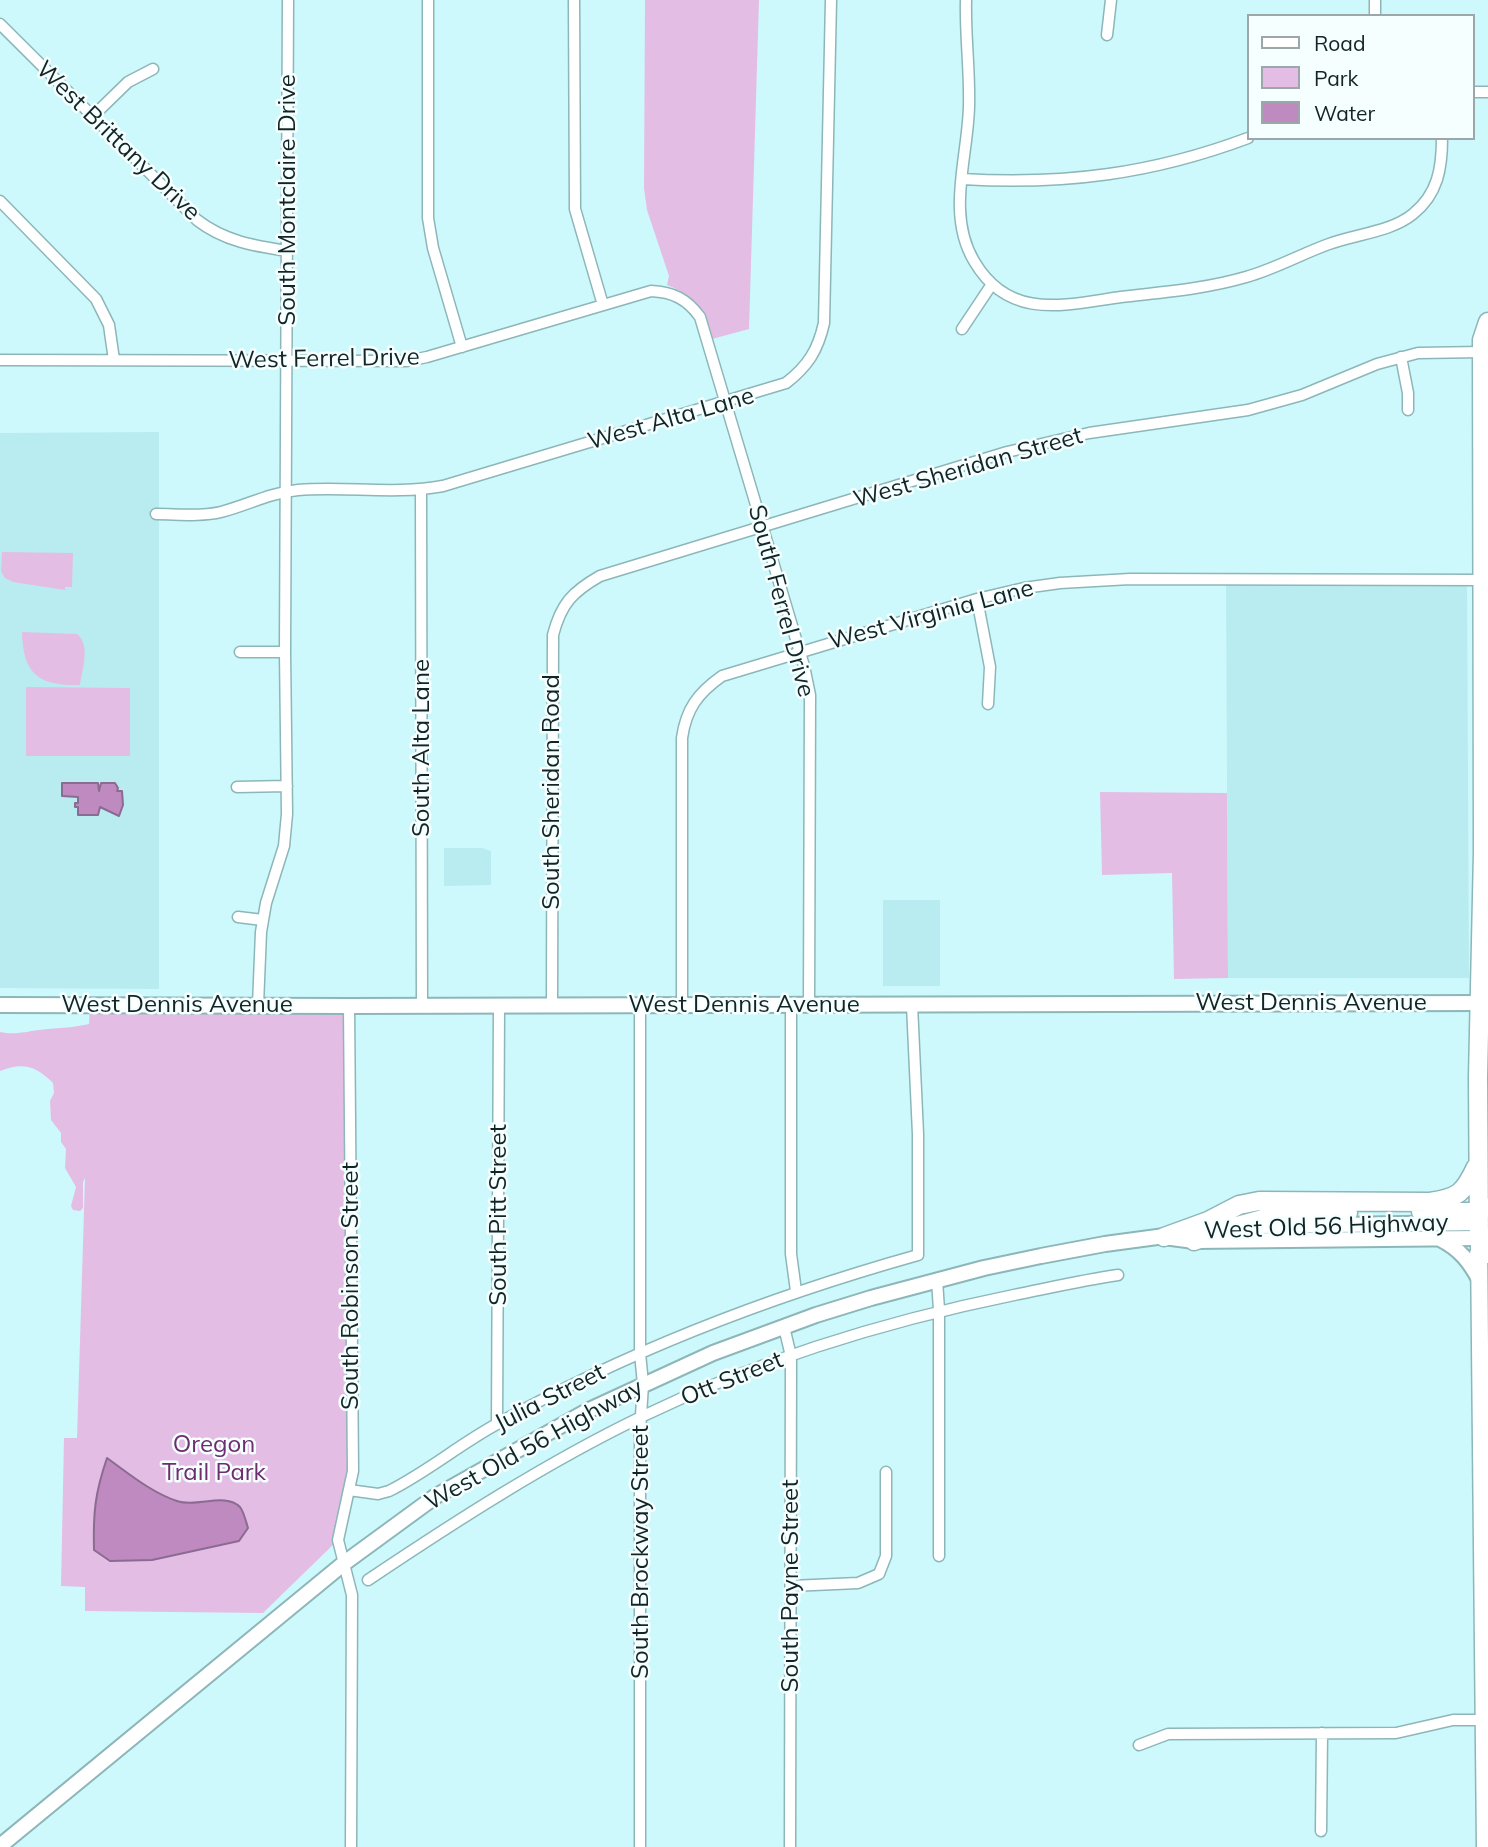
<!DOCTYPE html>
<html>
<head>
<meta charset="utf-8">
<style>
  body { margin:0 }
  #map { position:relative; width:1488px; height:1847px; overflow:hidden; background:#cdf9fc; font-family:Mulish,sans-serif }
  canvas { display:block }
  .legend { position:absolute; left:1247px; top:14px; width:228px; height:126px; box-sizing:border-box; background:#f6ffff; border:2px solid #9ba7a8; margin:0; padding:9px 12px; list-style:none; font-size:21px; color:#132425 }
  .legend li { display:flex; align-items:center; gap:14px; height:35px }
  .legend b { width:35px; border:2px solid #9ba7a8 }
</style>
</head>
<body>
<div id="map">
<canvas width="1488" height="1847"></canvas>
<ul class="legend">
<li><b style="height:9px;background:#fff"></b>Road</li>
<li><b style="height:19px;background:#e4bde5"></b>Park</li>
<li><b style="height:19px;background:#be8abf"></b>Water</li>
</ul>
</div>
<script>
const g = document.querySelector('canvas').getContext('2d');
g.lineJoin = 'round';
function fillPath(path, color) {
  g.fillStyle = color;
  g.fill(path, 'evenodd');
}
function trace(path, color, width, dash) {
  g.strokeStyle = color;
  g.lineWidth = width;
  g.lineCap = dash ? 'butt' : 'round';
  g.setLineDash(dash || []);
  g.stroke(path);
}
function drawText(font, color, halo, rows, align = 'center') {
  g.font = font + ' Mulish,sans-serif';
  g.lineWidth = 5;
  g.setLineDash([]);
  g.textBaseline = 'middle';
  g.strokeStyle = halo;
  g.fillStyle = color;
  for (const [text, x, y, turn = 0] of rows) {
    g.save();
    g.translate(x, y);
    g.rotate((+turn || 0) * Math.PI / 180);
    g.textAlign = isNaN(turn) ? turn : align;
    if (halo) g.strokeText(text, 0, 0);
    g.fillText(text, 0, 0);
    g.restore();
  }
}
fillPath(new Path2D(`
  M 159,432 L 159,989 L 0,988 L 0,433 Z
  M 1226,584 L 1467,586 L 1469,978 L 1228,978 Z
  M 444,848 L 482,848 L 491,851 L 491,885 L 444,886 Z
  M 883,900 L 940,900 L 940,986 L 883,986 Z`), '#b8ecf0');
fillPath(new Path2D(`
  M 645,0 L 759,0 L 749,329 L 712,339 C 703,309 697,297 667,285 L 669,276 L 647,210 L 644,188 Z
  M 2,552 L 73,553 L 72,587 L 65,587 L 65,590 L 13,582 L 5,578 L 1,571 Z
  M 22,632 L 77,634 C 91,645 82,670 80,685 C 38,686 23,674 22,632 Z
  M 26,687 L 130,688 L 130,756 L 26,756 Z
  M 1100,792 L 1227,793 L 1228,978 L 1174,979 L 1172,873 L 1102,875 Z
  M 90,1005 L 349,1006 L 353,1471 L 338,1540 L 263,1613 L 85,1611 L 85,1587 L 61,1586 L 64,1438 L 77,1438 L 85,1178 L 83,1182 L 83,1208 L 80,1211 L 73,1210 L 71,1206 L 76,1187 L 65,1168 L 66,1149 L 61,1142 L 61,1133 L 51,1120 L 50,1101 L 54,1093 L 53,1083 C 36,1066 23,1062 0,1071 L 0,1032 C 14,1035 24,1032 39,1030 C 56,1028 72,1028 89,1024 Z`), '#e4bde5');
const water = new Path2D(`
  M 62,783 L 98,783 L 99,791 L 101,783 L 115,783 L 118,788 L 117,791 L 122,791 L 123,805 L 119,816 L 100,807 L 98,815 L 78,815 L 78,807 L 75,807 L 75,803 L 78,803 L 78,797 L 62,796 Z
  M 107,1458 C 128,1473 152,1493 177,1501 C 197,1508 225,1492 240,1507 C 244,1512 246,1522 248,1528 L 239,1541 L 152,1560 L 110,1561 L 94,1550 C 93,1513 95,1493 107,1458 Z`);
fillPath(water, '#be8abf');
trace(water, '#8b6b91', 2);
const street = new Path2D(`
  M 428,0 L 428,218 L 433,248 L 462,347
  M 574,0 L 575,209 L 603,305
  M 966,0 C 965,35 970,70 969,106 C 968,157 946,214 974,261 C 1009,321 1064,305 1121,297 C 1163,292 1205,289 1246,277 C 1275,269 1301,254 1329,244 C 1356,234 1391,232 1413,214 C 1438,194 1442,168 1442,138
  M 1375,16 L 1375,0
  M 0,24 L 197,220 C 224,241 254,246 288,251
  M 1107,35 L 1111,0
  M 1472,92 L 1488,92
  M 92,117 L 128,82 L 153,69
  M 962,179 C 1064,185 1152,174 1248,138
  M 0,201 L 96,299 L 109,325 L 114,360
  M 962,329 L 992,284
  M 1401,357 L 1408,393 L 1408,410
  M 0,360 L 407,361 L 427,357 L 651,291 C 673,292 687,299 700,317 L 804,666 L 810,695 L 809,1005
  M 421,490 L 422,1006
  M 156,514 C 177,514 200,517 221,512 C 248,505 269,493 298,490 C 346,486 395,495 443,486 L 786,383 C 808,366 818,350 824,323 L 831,0
  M 977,599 L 990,667 L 988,704
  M 240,652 L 285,652
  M 237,787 L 287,786
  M 238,917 L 263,920
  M 258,1005 L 261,932 L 266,903 L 284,846 L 287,814 L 285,652 L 288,0
  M 552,1005 L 553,635 C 561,604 572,592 600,576 L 1007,452 L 1089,433 L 1248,410 L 1302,395 L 1377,364 L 1418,353 L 1482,352
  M 682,1005 L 682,738 C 686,709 698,693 722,676 L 977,599 L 1024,588 L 1060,583 L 1130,579 L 1484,580
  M 791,1005 L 791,1254 L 796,1291
  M 349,1006 L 353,1471 L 338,1540 L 352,1595 L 351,1847
  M 937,1280 L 939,1310 L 939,1556
  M 784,1327 L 791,1356 L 790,1847
  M 497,1424 L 499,1006
  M 349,1490 L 378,1494 L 389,1491 C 427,1472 460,1444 497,1424 C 630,1350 772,1296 918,1255 L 918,1134 L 912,1005
  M 368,1580 C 456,1521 546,1463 641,1417 C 759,1360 886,1321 1014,1295 C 1049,1288 1083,1280 1118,1275
  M 791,1586 L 858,1583 L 879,1574 L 886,1556 L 886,1472
  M 1139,1745 L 1168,1734 L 1396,1733 L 1453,1720 L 1487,1720
  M 1321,1831 L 1322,1733
  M 640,1847 L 640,1432 L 643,1384 L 640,1353 L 640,1005`);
const secondary = new Path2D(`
  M 0,1005 L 349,1006 L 1488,1003
  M 1258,1226 L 1479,1223
  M 1164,1237 L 1194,1241 L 1479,1238
  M 1440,1239 C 1460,1249 1470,1262 1480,1281
  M 0,1846 L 343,1564 L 436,1496 L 587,1411 L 713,1353 L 816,1315 L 871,1298 L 984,1268 L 1041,1256 L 1105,1244 L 1172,1235`);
const primary = new Path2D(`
  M 1479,1244 L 1485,1847`);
const highway = new Path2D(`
  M 1488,322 L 1482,340 L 1483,852 L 1478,1077 L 1479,1238 L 1488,1238
  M 1421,1212 L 1479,1212 L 1487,1208
  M 1164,1237 L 1208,1221 L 1239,1205 L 1259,1201 L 1430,1202 C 1458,1198 1464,1193 1476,1167
  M 1194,1241 L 1226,1229 L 1278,1215 L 1348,1213
  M 1479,1254 L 1488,1254`);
trace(street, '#8db6b9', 13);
trace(secondary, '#8db6b9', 18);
trace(primary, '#8db6b9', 19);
trace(highway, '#8db6b9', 21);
trace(street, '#fff', 10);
trace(secondary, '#fff', 14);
trace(primary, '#fff', 16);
trace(highway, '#fff', 18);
drawText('24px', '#132425', '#f6ffff', [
  ["West Brittany Drive",118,141,44],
  ["South Montclaire Drive",288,200,-90],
  ["West Ferrel Drive",324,359,-1],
  ["West Alta Lane",671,419,-16],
  ["West Sheridan Street",968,468,-16],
  ["South Ferrel Drive",781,601,75],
  ["West Virginia Lane",931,615,-15],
  ["South Alta Lane",422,748,-90],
  ["South Sheridan Road",552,792,-90],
  ["West Dennis Avenue",1311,1003],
  ["West Dennis Avenue",177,1005],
  ["West Dennis Avenue",744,1005],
  ["South Pitt Street",499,1215,-90],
  ["West Old 56 Highway",1326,1227,-2],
  ["South Robinson Street",351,1286,-90],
  ["Ott Street",732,1379,-22],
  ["Julia Street",550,1398,-27],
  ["West Old 56 Highway",534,1445,-29],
  ["South Brockway Street",641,1552,-90],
  ["South Payne Street",791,1586,-90]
]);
drawText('24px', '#6d2e70', '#f6ffff', [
  ["Oregon",214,1445],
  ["Trail Park",214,1473]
]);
</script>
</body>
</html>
